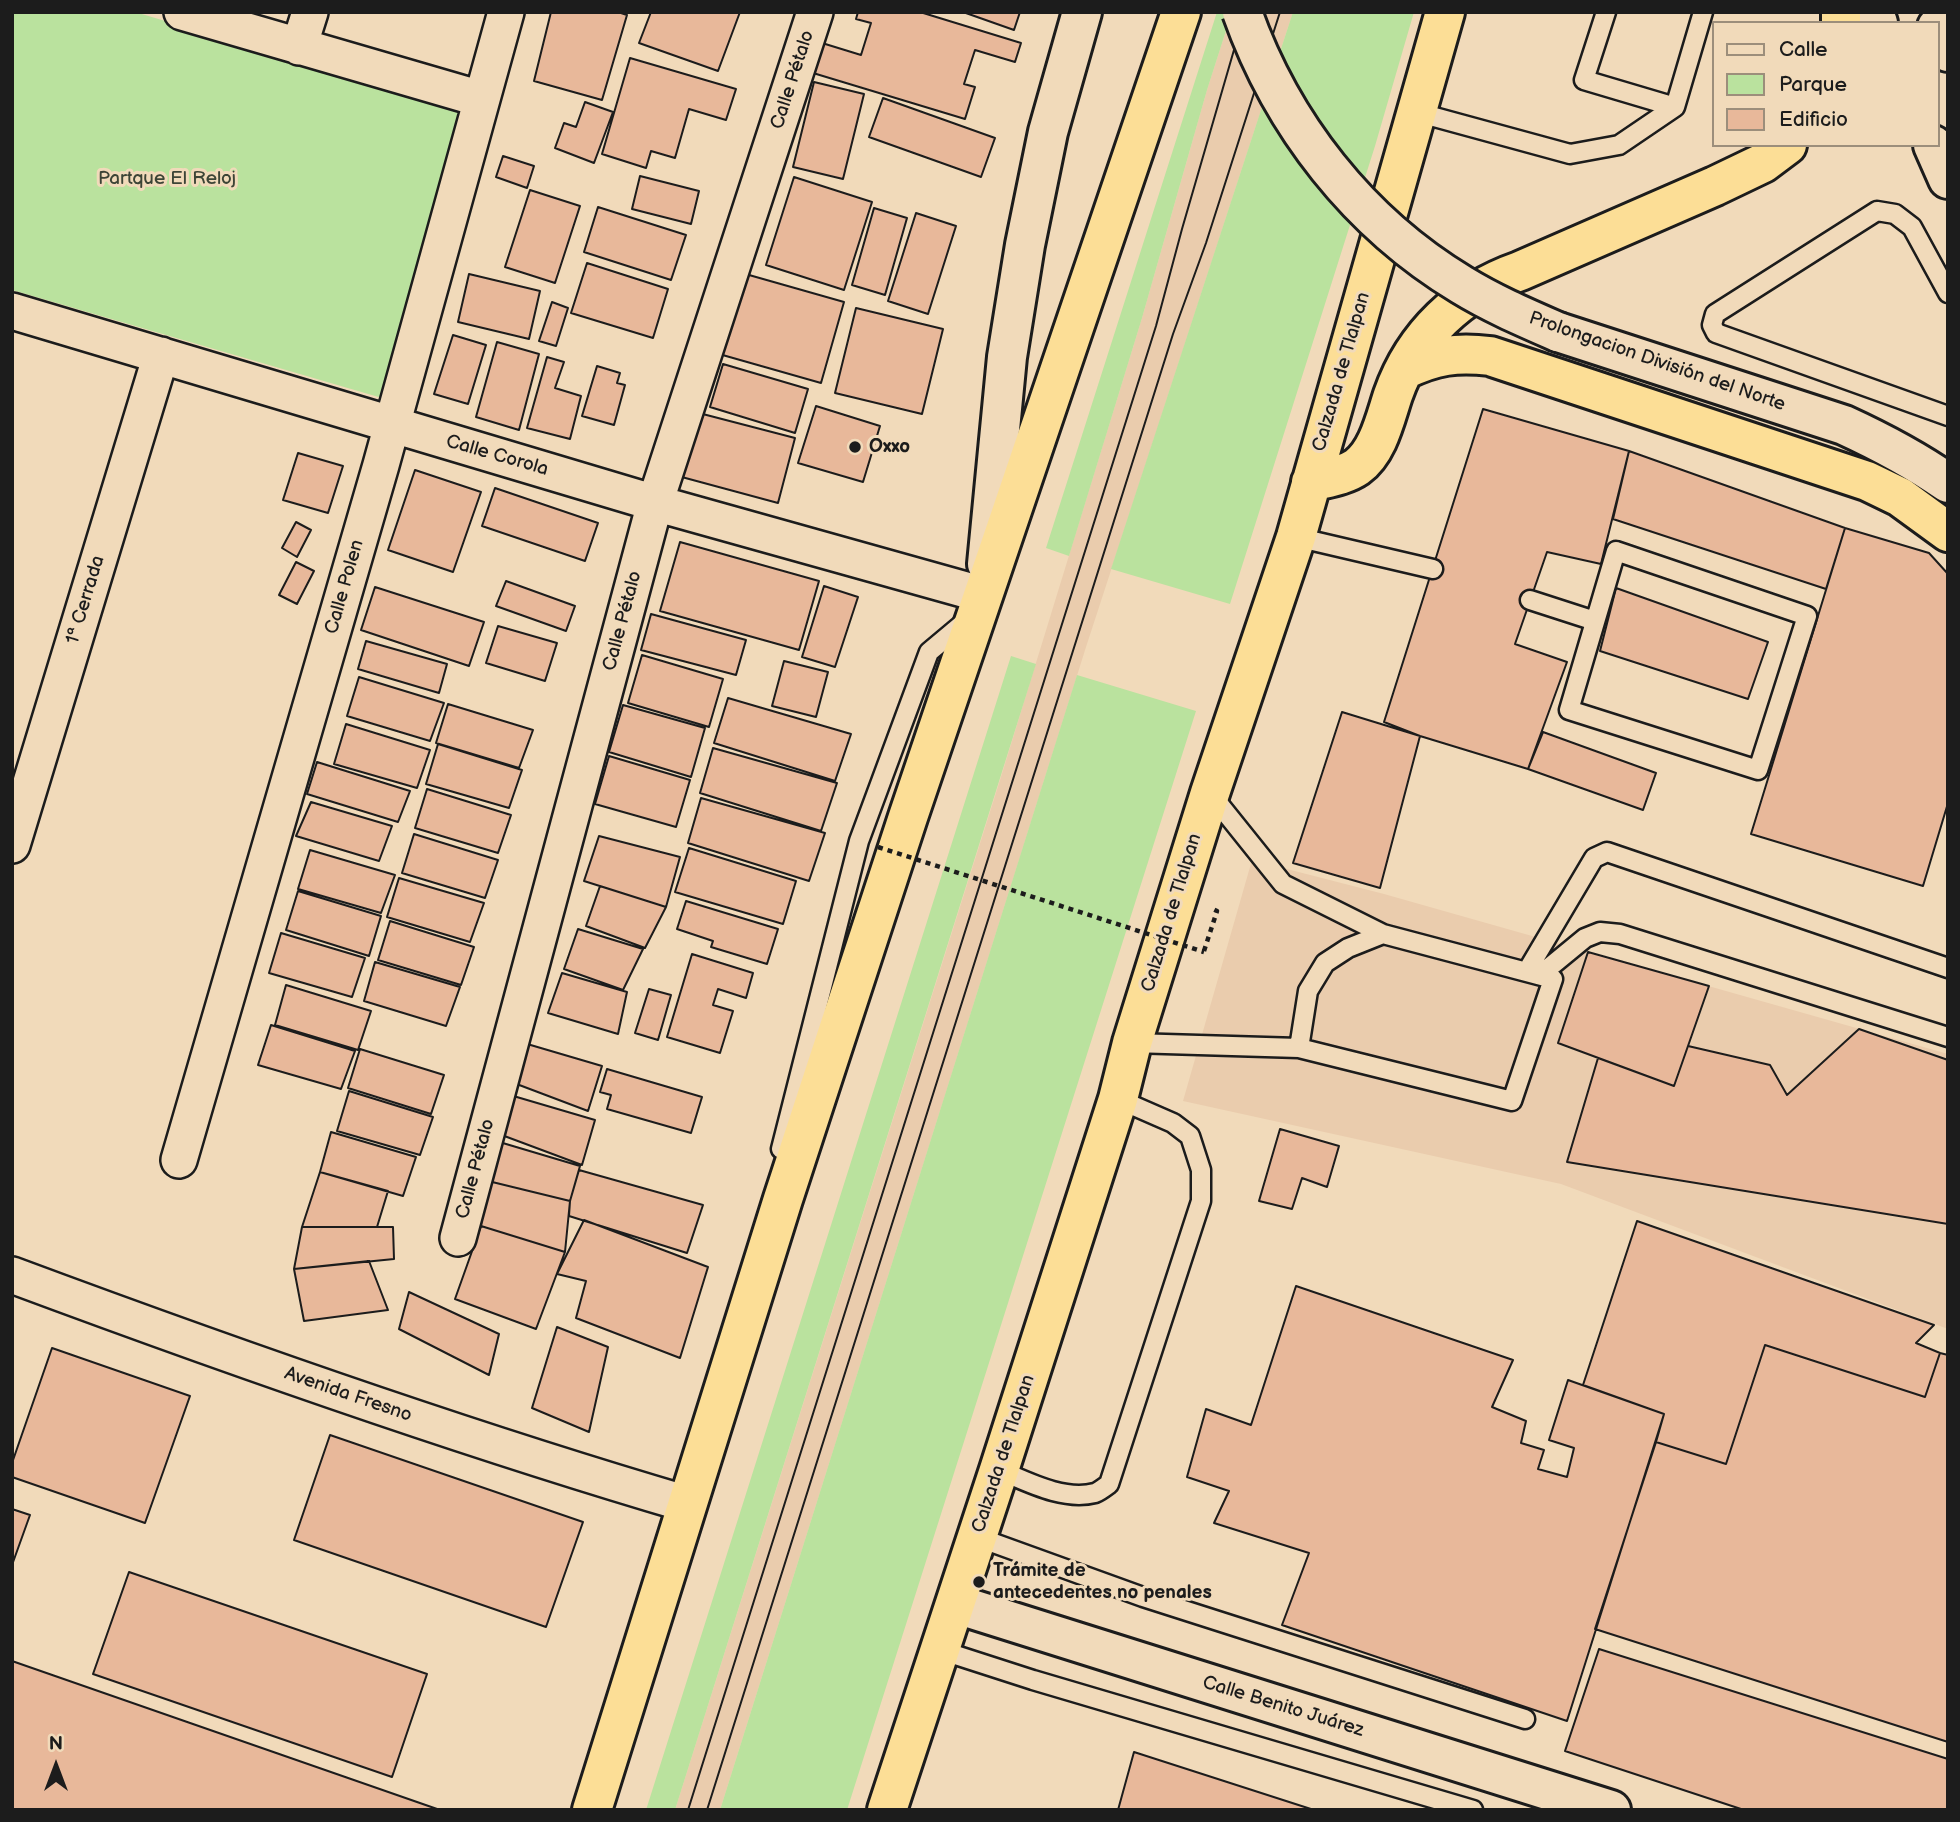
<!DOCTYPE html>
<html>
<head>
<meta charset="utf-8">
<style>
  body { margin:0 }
  #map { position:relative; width:1960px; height:1822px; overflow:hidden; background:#f1daba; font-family:"Balsamiq Sans",sans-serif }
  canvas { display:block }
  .frame { position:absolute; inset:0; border:14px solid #1c1c1c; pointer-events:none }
  .legend { position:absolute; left:1712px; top:21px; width:228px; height:126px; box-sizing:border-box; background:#f1daba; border:2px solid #9c8e7b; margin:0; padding:9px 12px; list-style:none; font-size:21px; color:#1c1c1c }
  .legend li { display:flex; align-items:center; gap:14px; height:35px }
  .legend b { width:35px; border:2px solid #9c8e7b }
  .north { position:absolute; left:21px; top:1731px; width:70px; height:70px; -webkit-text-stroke:5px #f1daba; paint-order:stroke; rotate:0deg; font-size:19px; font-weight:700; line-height:28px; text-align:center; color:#1c1c1c }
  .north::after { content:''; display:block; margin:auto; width:24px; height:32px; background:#1c1c1c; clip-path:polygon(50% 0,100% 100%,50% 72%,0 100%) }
</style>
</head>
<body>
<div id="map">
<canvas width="1960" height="1822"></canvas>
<div class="frame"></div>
<ul class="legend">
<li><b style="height:9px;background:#f1daba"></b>Calle</li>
<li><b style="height:19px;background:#bae29e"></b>Parque</li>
<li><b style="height:19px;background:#e8b89a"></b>Edificio</li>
</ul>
<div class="north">N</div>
</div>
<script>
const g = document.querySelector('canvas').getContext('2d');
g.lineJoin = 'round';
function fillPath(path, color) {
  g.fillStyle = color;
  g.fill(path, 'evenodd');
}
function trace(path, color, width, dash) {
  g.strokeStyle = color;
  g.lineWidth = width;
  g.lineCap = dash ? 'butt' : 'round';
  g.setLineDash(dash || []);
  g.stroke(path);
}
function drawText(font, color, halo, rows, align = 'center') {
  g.font = font + ' "Balsamiq Sans",sans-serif';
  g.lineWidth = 6;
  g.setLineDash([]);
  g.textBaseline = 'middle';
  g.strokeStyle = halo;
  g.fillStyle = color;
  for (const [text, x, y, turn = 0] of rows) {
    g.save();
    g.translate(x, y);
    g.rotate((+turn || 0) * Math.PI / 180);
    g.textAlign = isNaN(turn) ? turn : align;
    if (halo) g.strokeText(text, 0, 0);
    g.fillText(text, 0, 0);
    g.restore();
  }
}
fillPath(new Path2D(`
  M 1232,12 L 1293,12 L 1086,647 L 720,1810 L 675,1810 L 1000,780 L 1142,318 L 1207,90 Z
  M 1252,860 L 1384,894 L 1948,1054 L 1948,1329 L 1561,1184 L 1183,1101 Z`), '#eaccad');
fillPath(new Path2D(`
  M 12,12 L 135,12 L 467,111 L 382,398 L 12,290 Z
  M 1217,12 L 1232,12 L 1207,90 L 1142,318 L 1069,556 L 1046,548 Z
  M 1293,12 L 1414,12 L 1375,146 L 1230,604 L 1111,569 Z
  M 1011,656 L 1036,664 L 675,1810 L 646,1810 Z
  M 1077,675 L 1196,711 L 847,1810 L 720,1810 Z`), '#bae29e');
const building = new Path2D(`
  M 551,12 L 618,12 L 627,15 L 602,100 L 534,81 Z
  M 651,12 L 740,12 L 718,71 L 639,43 Z
  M 858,12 L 920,12 L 1021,43 L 1015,62 L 975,50 L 964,84 L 975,87 L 965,119 L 813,73 L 822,43 L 861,55 L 871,23 L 856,19 Z
  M 963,12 L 1020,12 L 1014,30 Z
  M 630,58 L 736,89 L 726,120 L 689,109 L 675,158 L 651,151 L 646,168 L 602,154 Z
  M 814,82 L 864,94 L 843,179 L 793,167 Z
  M 883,98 L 995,138 L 981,177 L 869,137 Z
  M 585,102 L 613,112 L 594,163 L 555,148 L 564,123 L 576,127 Z
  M 503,156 L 534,166 L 527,188 L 496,177 Z
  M 640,176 L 699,191 L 691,224 L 632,209 Z
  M 794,177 L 872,202 L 844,290 L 766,265 Z
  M 530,190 L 580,206 L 555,283 L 505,267 Z
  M 598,207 L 686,235 L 671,280 L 584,252 Z
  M 874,208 L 907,218 L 885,295 L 852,285 Z
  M 916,213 L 956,226 L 928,314 L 888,301 Z
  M 587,263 L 668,289 L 653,338 L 571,313 Z
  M 742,273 L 844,302 L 821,383 L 719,354 Z
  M 469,274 L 540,291 L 529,339 L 458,322 Z
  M 552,302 L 568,308 L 556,346 L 539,341 Z
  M 856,308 L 943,329 L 922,414 L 835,393 Z
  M 453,335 L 486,345 L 468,404 L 434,394 Z
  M 497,342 L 539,354 L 519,430 L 476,417 Z
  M 547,357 L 564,362 L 555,388 L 581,396 L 570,439 L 527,428 Z
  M 723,364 L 808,389 L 795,433 L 710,407 Z
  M 597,366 L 620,373 L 617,383 L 625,385 L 614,425 L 582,416 Z
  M 816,406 L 880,426 L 863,482 L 798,463 Z
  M 1483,409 L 1629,451 L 1601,564 L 1547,552 L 1515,644 L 1567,662 L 1528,769 L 1420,736 L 1384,722 Z
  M 695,412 L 795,438 L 778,503 L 678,476 Z
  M 1629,451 L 1845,528 L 1826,589 L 1613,519 Z
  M 298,453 L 343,466 L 328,513 L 283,500 Z
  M 415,470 L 481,492 L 453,572 L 388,550 Z
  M 495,488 L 598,523 L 585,561 L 482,526 Z
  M 296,522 L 311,530 L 297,557 L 282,548 Z
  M 1845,528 L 1929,553 L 1948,574 L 1948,803 L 1923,886 L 1751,834 Z
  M 680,542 L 819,581 L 799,650 L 660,611 Z
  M 296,562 L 314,571 L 297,604 L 279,595 Z
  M 506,581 L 575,606 L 566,631 L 496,606 Z
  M 824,586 L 858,597 L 835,667 L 802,657 Z
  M 375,587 L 484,622 L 469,666 L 361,630 Z
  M 1616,588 L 1768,642 L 1748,699 L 1600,651 Z
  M 651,614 L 746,640 L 736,675 L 641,650 Z
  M 498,626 L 557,643 L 545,681 L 486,663 Z
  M 366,641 L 447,664 L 439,693 L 358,669 Z
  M 642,655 L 723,679 L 709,727 L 628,703 Z
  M 784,661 L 828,672 L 816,717 L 772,706 Z
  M 359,677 L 444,703 L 430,741 L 347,716 Z
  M 728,698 L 851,734 L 835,781 L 714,743 Z
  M 448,704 L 533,730 L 519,768 L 436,743 Z
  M 623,705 L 705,728 L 691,777 L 609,752 Z
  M 1342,712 L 1420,736 L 1380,888 L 1293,863 Z
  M 346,724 L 430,750 L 417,788 L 334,764 Z
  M 1543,732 L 1656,773 L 1643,810 L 1528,769 Z
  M 438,744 L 522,770 L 509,808 L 426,784 Z
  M 713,748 L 837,783 L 821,831 L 700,793 Z
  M 609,756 L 690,780 L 676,827 L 595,804 Z
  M 317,762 L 410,791 L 398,822 L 307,794 Z
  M 427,789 L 511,815 L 498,853 L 415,828 Z
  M 701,798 L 825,833 L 809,881 L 688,843 Z
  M 311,802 L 392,826 L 379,861 L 296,836 Z
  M 414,834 L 498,860 L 485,898 L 402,873 Z
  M 599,836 L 680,857 L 666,907 L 584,881 Z
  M 689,848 L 796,881 L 783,924 L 675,892 Z
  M 310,850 L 395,875 L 381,913 L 298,889 Z
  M 399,878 L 484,903 L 470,942 L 387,917 Z
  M 600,886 L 666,907 L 645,948 L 586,926 Z
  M 298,891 L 381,916 L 369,956 L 286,930 Z
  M 686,901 L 778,929 L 767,964 L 711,947 L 713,941 L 677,929 Z
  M 390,921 L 474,947 L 461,985 L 378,960 Z
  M 578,929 L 643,949 L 623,990 L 564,969 Z
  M 281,933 L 365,958 L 352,997 L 269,973 Z
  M 1588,952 L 1709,986 L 1674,1086 L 1558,1043 Z
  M 692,954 L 753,973 L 746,998 L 718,989 L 713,1005 L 733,1011 L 720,1053 L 667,1037 Z
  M 375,962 L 460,987 L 446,1026 L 364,1001 Z
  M 562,973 L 627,992 L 618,1034 L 548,1013 Z
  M 286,985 L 371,1011 L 358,1050 L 275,1025 Z
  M 649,989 L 671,995 L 658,1040 L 635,1033 Z
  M 271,1025 L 355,1051 L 341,1089 L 258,1065 Z
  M 1859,1029 L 1948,1060 L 1948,1224 L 1567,1162 L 1598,1058 L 1674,1086 L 1688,1046 L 1770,1065 L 1787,1095 Z
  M 517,1041 L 602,1066 L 588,1111 L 506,1080 Z
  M 360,1049 L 444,1075 L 431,1114 L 348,1088 Z
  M 607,1069 L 702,1097 L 691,1133 L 607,1109 L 611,1095 L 600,1092 Z
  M 349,1091 L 433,1117 L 420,1155 L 337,1131 Z
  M 510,1095 L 595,1120 L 582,1165 L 499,1134 Z
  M 1280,1129 L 1339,1146 L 1327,1187 L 1302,1178 L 1292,1209 L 1259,1201 Z
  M 331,1132 L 416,1157 L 403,1196 L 320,1172 Z
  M 496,1141 L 580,1166 L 570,1201 L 484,1180 Z
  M 579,1170 L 703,1205 L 687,1253 L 569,1216 L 570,1201 Z
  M 320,1172 L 388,1191 L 377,1227 L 302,1227 Z
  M 484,1180 L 570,1201 L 565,1252 L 481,1226 Z
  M 584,1220 L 708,1267 L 680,1358 L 576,1318 L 586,1281 L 557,1274 Z
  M 1637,1221 L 1934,1325 L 1916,1343 L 1940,1353 L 1925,1397 L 1765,1345 L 1726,1464 L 1656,1442 L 1664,1414 L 1583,1385 Z
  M 481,1226 L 565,1252 L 536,1329 L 455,1299 Z
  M 302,1227 L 393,1227 L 394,1259 L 294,1269 Z
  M 369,1261 L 388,1310 L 304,1321 L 294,1269 Z
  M 1296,1286 L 1513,1360 L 1492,1407 L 1526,1421 L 1521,1443 L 1544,1450 L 1538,1469 L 1567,1477 L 1574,1448 L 1549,1440 L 1568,1380 L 1664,1414 L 1567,1721 L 1282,1625 L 1309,1553 L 1214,1523 L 1229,1491 L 1187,1477 L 1206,1409 L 1251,1425 Z
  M 409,1292 L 499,1334 L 489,1375 L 399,1329 Z
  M 557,1327 L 608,1347 L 589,1432 L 532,1408 Z
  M 1765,1345 L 1925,1397 L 1940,1353 L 1948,1355 L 1948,1742 L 1595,1629 L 1656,1442 L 1726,1464 Z
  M 52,1348 L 190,1396 L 145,1523 L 12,1477 L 12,1463 Z
  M 330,1435 L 583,1522 L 546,1627 L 294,1540 Z
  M 12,1509 L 30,1515 L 12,1565 Z
  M 129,1572 L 427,1674 L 392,1777 L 93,1674 Z
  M 1599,1649 L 1948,1759 L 1948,1810 L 1744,1810 L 1565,1751 Z
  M 12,1661 L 440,1810 L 12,1810 Z
  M 1134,1752 L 1314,1810 L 1118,1810 Z`);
fillPath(building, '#e8b89a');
trace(building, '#1c1c1c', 2);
const lane = new Path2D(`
  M 1606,12 L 1584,80 L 1675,107
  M 1416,112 L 1570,154 L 1619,145 L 1675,107 L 1703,12
  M 1948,293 L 1912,227 L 1895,214 L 1877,211 L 1715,314 L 1712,325 L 1716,333 L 1948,416
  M 1296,537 L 1433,569
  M 1616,551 L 1807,616 L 1758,770 L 1569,710 Z
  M 1530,600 L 1595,621
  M 1527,971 L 1594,858 L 1607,852 L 1948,968
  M 1540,975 L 1585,938 L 1600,932 L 1620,934 L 1948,1037
  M 1132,1043 L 1299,1048 L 1512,1101 L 1553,979 L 1383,934 L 1283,884 L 1210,793
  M 1299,1048 L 1308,991 L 1325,963 L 1348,948 L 1383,934
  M 781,1149 L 859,841 L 929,652 L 966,621
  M 999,1470 C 1028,1482 1063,1501 1095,1493 C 1100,1491 1105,1487 1109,1484 L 1201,1201 L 1201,1170 L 1190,1136 L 1173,1123 L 1118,1099
  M 977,1537 L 1143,1597 L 1525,1719
  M 940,1650 L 1033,1680 L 1473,1810`);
const street = new Path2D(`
  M 182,12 L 481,99
  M 299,47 L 310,12
  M 12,311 L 655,503 L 984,595
  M 12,845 L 161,355
  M 179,1160 L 381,465 L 506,12
  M 458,1238 L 655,503 L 815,12
  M 12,1275 C 235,1358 459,1437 687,1504`);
const secondary = new Path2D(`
  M 1874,12 L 1878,23
  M 1937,27 L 1948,52
  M 1933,145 L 1948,179
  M 1558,332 L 1844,425 C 1881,442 1915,460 1948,483
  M 987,564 L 1007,357 L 1025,245 L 1048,132 L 1082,12
  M 956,1604 L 1611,1810`);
const highway = new Path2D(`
  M 1841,12 L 1841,23
  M 1404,370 C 1435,355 1457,352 1490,356 L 1867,481 L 1900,497 L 1948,532
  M 1311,482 C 1326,478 1344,476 1357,467 C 1378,452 1385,419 1393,395 C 1414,335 1460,292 1520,271 L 1715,186 L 1763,163 L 1787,145
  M 592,1810 L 783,1199 L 908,817 L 1181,12
  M 887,1810 L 999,1470 L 1118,1099 L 1132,1043 L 1210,793 L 1296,537 L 1445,12`);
trace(lane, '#1c1c1c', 23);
trace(street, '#1c1c1c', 40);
trace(secondary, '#1c1c1c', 44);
trace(highway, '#1c1c1c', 44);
trace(new Path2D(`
  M 1204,951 L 1217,911 L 1213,909`), '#1c1c1c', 4.5, [5, 5]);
trace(lane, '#f1daba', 18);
trace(street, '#f1daba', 35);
trace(secondary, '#f1daba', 38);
trace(highway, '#fcde96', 38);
trace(new Path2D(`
  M 688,1810 L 1156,326 L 1182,229 L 1245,12
  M 707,1810 L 1173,334 L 1206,243 L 1280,12`), '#1c1c1c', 2);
const secondaryBridge = new Path2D(`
  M 1242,12 C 1282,125 1359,223 1462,285 C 1493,304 1526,318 1558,332`);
trace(secondaryBridge, '#1c1c1c', 44, []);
trace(new Path2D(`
  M 878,847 L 1204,952`), '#1c1c1c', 4.5, [5, 5]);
trace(secondaryBridge, '#f1daba', 38);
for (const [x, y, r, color] of [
  [855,447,7,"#1c1c1c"],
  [979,1582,7,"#1c1c1c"]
]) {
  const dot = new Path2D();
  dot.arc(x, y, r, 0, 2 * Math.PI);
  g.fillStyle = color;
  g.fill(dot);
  trace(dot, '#f1daba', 2.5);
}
drawText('19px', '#1c1c1c', '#f1daba', [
  ["Calle Pétalo",793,80,-72],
  ["Prolongacion División del Norte",1657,362,19],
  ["Calzada de Tlalpan",1342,372,-74],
  ["Calle Corola",497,456,16],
  ["Calle Polen",345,587,-74],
  ["1ª Cerrada",86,600,-73],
  ["Calle Pétalo",623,621,-75],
  ["Calzada de Tlalpan",1172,913,-73],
  ["Calle Pétalo",476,1169,-75],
  ["Avenida Fresno",348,1395,19],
  ["Calzada de Tlalpan",1004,1454,-72],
  ["Calle Benito Juárez",1283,1707,17]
]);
drawText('19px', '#3c4436', '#f1daba', [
  ["Partque El Reloj",167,179]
]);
drawText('bold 19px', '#1c1c1c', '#f1daba', [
  ["Oxxo",869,447],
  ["Trámite de",993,1571],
  ["antecedentes no penales",993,1593]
], 'left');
</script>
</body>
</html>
